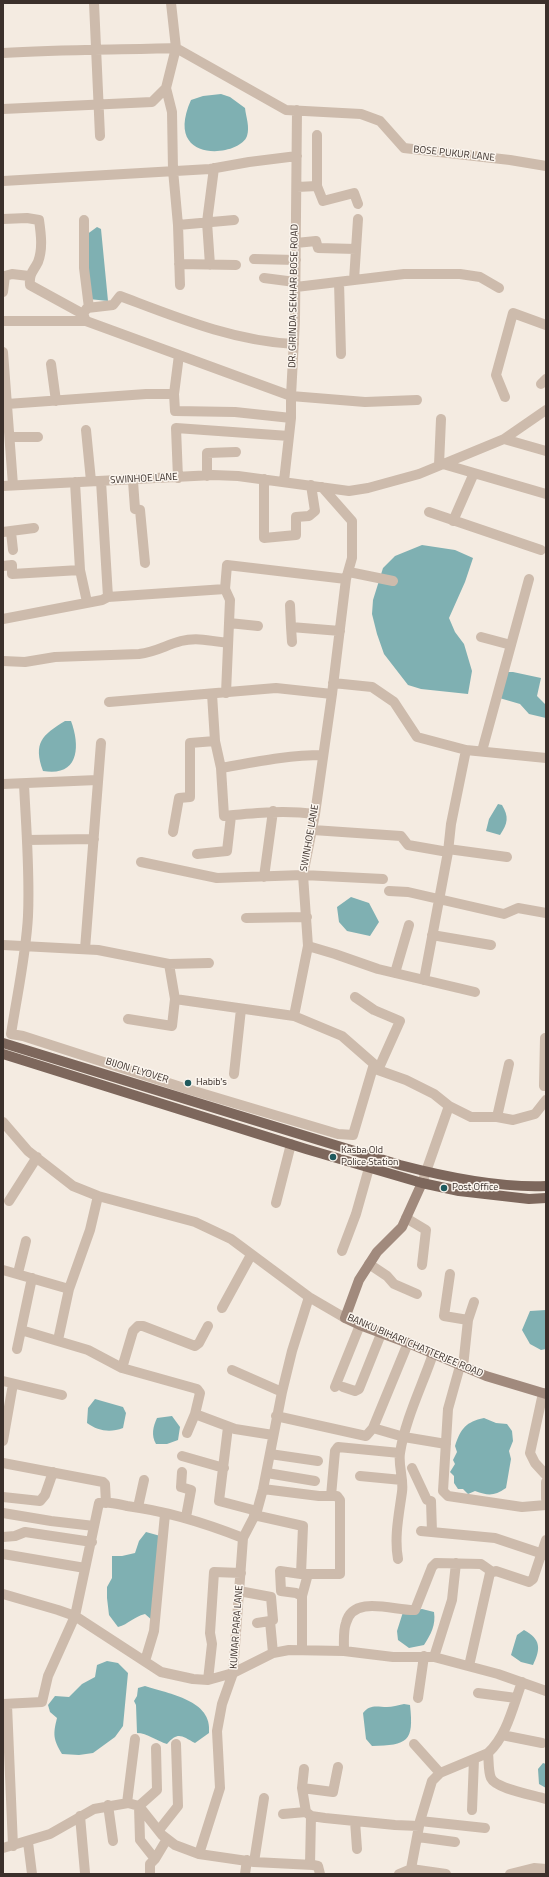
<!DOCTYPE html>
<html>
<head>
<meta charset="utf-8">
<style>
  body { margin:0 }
  #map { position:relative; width:549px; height:1877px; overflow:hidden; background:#f4ebe1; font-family:"Titillium Web",sans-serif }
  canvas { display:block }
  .frame { position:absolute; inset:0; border:4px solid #3b302b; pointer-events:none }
</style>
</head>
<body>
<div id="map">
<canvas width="549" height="1877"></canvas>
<div class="frame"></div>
</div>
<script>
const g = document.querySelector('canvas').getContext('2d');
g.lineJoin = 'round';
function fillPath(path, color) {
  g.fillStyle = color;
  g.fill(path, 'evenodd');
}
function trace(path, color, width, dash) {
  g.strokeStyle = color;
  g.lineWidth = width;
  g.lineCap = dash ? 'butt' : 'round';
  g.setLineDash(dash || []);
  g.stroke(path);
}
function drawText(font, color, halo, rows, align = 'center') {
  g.font = font + ' "Titillium Web",sans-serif';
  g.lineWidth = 3;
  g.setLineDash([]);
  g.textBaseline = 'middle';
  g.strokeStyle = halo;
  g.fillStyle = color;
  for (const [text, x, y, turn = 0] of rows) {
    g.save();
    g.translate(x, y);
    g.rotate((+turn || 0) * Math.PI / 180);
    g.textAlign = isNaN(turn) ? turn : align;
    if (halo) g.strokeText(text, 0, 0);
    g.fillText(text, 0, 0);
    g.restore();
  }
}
fillPath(new Path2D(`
  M 221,94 L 230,97 L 245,108 C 246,117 250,127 247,136 C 240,157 162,165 191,100 L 203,96 Z
  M 97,227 L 101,229 L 108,301 L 89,299 L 86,235 Z
  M 422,545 L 455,550 L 473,558 L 465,582 L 449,618 L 455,632 L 464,644 L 472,671 L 468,694 L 421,689 L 408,685 L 384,654 L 377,634 L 372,614 L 373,600 L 383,568 L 395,556 Z
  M 503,672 L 513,672 L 541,678 L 537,696 L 546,705 L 546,718 L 529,714 L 520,704 L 496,697 Z
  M 65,721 L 71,721 C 81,748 78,777 43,771 C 33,743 42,735 65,721 Z
  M 498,804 L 502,805 C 509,817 508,823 500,835 L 486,831 L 489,819 Z
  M 351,897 L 369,903 L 379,922 L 370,936 L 347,931 L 339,922 L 337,907 Z
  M 546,1310 L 546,1349 L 541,1350 L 530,1344 L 522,1330 L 530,1311 Z
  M 95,1399 L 123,1407 L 126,1413 L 123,1428 C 110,1433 98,1431 87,1423 L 88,1408 Z
  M 172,1416 L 180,1427 L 178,1440 L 167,1444 L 156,1444 C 151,1435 153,1427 157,1418 Z
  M 484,1418 L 496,1423 L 507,1424 L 512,1431 L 513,1441 L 509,1451 L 511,1459 L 506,1488 C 494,1496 489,1496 475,1491 L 468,1494 L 463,1489 L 458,1489 L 454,1483 L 454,1476 L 450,1472 L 455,1464 L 453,1460 L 457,1452 L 455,1446 C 461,1428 466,1422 484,1418 Z
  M 146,1532 L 164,1537 L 153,1621 L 145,1614 C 133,1617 129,1624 118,1627 L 109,1615 L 107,1598 L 107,1587 L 112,1578 L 112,1556 L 122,1556 L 135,1553 L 139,1541 Z
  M 422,1609 L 434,1612 C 436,1625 431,1634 424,1645 L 409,1648 L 398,1640 L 397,1631 L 403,1612 Z
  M 524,1630 C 541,1639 541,1649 533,1665 L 521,1662 L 511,1655 L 517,1635 Z
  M 107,1661 L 118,1663 L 128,1673 L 123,1726 L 115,1737 L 93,1753 L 79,1755 L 62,1754 C 53,1739 53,1734 57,1718 L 50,1712 L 48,1705 L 55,1696 L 69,1697 L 82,1684 L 95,1677 L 97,1665 Z
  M 145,1686 C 169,1694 213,1700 209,1733 L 195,1743 C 182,1736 178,1731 167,1744 C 157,1741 147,1733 137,1733 L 136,1705 L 134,1701 L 137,1696 L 138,1688 Z
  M 404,1704 L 410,1705 C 414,1742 408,1745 372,1746 L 366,1739 L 363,1713 C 370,1704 377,1707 387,1707 C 392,1707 398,1705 404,1704 Z
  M 543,1763 L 546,1764 L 546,1788 L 539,1784 L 538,1769 Z`), '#7fb0b2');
trace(new Path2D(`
  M 94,3 L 100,136
  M 171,3 L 176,48 L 166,88 L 172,112 L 173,170 L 178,225 L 180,285
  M 176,48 L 286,110 L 361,114 L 380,121 L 404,148 L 510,160 L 546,166
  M 3,53 C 60,49 118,50 176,48
  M 3,109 L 152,102 L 166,88
  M 317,135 L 317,186 L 323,201 L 354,193 L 358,204
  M 3,181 L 210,169 L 249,162 L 297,156
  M 297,187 L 317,186
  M 3,219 L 27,218 L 39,220 C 41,234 43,249 38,262 C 33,272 29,273 30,285 L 83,314 L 86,321 L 291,396 L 365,402 L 417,400
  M 84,220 L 84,268 L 89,308
  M 178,225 L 234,220
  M 296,243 L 316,241 L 318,248 L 356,249
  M 254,259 L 296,260
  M 179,264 L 236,265
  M 210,265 L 207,222 L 214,168
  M 264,278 L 295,282
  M 354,280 L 358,219
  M 339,282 L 341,354
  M 296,287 L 404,274 L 460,274 L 480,277 L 499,288
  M 3,292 L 5,276 L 12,274 L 29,276
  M 83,314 L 87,308 L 113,305 L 120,296 C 176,317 233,341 294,344
  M 3,321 L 86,321
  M 3,352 L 13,485
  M 51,364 L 56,401
  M 541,384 L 546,379
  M 174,394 L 179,355
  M 505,397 L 496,375 L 513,313 L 546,325
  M 7,404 L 146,394 L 174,394 L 175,411 L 235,412 L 291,418
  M 86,430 L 91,481
  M 10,437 L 38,437
  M 504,439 L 546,451
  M 443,464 L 546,494
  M 439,465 L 441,419
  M 207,476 L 207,453 L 236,452
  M 178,478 L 176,428 L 289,436
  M 264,479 L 264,538 L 296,535 L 296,517 L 309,516 L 315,511 L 311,485
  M 101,481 L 108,597 L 225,589 L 227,565 L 346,579
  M 133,481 L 135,509 L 140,510 L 145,563
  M 284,481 L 291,418 L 291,396 L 295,320 L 297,110
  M 75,482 L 80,570 L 87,602
  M 3,486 L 213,475 L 238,476 L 349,491 L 368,488 L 419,474 L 504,439 L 546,410
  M 429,512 L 541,550
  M 453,521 L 474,473
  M 3,532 L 34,528
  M 11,532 L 13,550
  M 3,566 L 12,565 L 12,574 L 80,570
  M 349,572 L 393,581
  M 225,589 L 230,600 L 226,693
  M 290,605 L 291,627 L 340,631
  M 3,619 L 102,600 L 108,597
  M 229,623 L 258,626
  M 291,627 L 292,642
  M 481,637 L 511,645
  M 3,661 L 25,662 L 55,657 L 139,654 C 156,652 166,645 181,641 C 197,637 212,641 228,643
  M 333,683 L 372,687 L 394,702 L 417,737 L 466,750 L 546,758
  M 109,702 L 276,688 L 332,694
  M 215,741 L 221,768 L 224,816 C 255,813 284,810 315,814
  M 482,751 L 529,579
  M 221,768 C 255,762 288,755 323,755
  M 3,784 L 97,780
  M 24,784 C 26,827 30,872 28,916 C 26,955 17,995 11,1034 L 23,1036 L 184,1088 L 338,1134 L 353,1135 L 374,1064
  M 313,830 L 401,836 L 408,845 L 448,852 L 451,824 L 466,750
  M 173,832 L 179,798 L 190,797 L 190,743 L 215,741 L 212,694
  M 27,840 L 94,839
  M 448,849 L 507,857
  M 197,854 L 227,851 L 231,816
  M 141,862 L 217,878 L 303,875 L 383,879
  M 264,877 L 273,811
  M 389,891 L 408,892 L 504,914 L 518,908 L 546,913
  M 246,918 L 307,917
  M 432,935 L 491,945
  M 3,945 L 98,950 L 169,964 L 175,999 L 294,1016 L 342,1036 L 374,1064 L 378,1070 L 406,1080 L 434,1094 L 449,1106 L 471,1117 L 497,1117 L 513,1120 L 535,1114 L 546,1100
  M 308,946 L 335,954 L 378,969 L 475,992
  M 85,949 L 101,743
  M 169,964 L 209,963
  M 395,973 L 409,925
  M 424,980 L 448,852
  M 355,997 L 374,1010 L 400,1021 L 378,1070
  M 294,1016 L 308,946 L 303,875 L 315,814 L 332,694 L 346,579 L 352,558 L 352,521 L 322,487
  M 128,1019 L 172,1026 L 175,999
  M 545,1038 L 544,1086 L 546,1086
  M 234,1074 L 241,1009
  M 497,1117 L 509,1064
  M 3,1122 L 28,1151 L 73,1186 L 98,1196 L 195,1222 L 231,1239 L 309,1297 L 345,1318
  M 422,1183 L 449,1106
  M 9,1201 L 37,1157
  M 276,1203 L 291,1144
  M 406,1218 L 426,1230 L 422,1265
  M 342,1251 L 356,1214 L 369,1168
  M 369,1264 L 387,1276 L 394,1284 L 417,1294
  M 3,1270 L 69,1289
  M 18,1273 L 26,1241
  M 450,1274 L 444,1316 L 468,1320
  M 222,1308 L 251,1255
  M 21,1330 L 32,1278
  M 58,1340 L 69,1289 L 90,1230 L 98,1196
  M 17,1349 L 21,1330 L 88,1350 L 122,1368 L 197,1389 L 200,1393 L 195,1414
  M 460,1366 L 448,1409 L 443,1491 L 448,1496 L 522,1507 L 546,1505
  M 463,1367 L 468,1320 L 474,1302
  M 122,1368 L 133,1331 L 138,1326 L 143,1326 L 195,1346 L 199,1343 L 208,1326
  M 232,1370 L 282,1392
  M 3,1381 L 62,1395
  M 335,1387 L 360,1325
  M 343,1387 L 355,1391 L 359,1389 L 381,1334
  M 543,1393 L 530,1453 L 535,1463 L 546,1475
  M 276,1416 L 366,1436 L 373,1428 L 404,1437 L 446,1444
  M 228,1427 L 219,1501 L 257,1511
  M 373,1428 L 408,1343
  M 187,1433 L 195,1414 L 235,1429 L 273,1435
  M 3,1441 L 13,1384
  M 270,1454 L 318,1461
  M 182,1456 L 224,1468
  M 3,1463 L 103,1482 L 105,1484 L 106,1503
  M 412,1468 L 427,1500 L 431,1501 L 432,1532
  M 182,1472 L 181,1487 L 191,1490 L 186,1517
  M 267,1473 L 315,1481
  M 360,1476 L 402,1480
  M 546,1482 L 546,1499
  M 263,1489 L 319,1496 L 337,1496 L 340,1500 L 340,1574 L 301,1574 L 280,1571 L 281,1591 L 296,1593 L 302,1596
  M 331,1496 L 335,1451 L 338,1447 L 400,1453
  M 3,1497 L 40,1501 L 45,1495 L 53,1472
  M 138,1507 L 144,1480
  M 3,1513 L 51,1521 L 94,1526
  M 254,1515 L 303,1526 L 301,1574
  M 421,1531 L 495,1538 L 546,1555
  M 3,1537 L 15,1536 L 25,1532 L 92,1542
  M 3,1554 L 85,1568
  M 398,1559 C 394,1537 399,1514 402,1492 C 404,1479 398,1466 400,1453 C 405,1420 422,1386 433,1354
  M 239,1591 L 271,1597 L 273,1620 L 270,1621 L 273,1653
  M 3,1594 L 58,1610 L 75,1616 L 161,1672 L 193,1679 L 208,1680 L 233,1673 L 273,1653 L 289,1650 L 344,1651 L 393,1657 L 434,1657 L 498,1674 L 546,1691
  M 257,1623 L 270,1621
  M 302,1650 L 302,1596 L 308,1574
  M 344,1651 C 344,1642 343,1631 346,1623 C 353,1594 395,1611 415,1610 L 432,1567 L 436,1563 L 481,1564 L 491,1571
  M 434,1657 L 452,1600 L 456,1563
  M 145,1661 L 154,1631 L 165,1514
  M 469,1666 L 490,1573 L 496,1571 L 529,1582 L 533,1579 L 546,1540
  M 208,1680 L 212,1644 L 210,1633 L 214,1572 L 241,1573
  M 478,1693 L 516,1698
  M 418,1698 L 424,1656
  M 3,1704 L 42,1702 L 48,1676 L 75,1616 L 99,1503 C 108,1501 118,1504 127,1506 C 167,1511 205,1523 243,1538
  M 7,1705 L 13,1846
  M 502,1735 L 542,1743
  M 414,1744 L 440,1773
  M 488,1753 C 489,1761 488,1771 491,1778 C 496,1789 534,1795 546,1799
  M 304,1769 L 302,1788 L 306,1812
  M 302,1788 L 333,1792 L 338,1767
  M 127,1803 L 135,1739
  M 108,1805 L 113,1841
  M 472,1810 L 474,1759
  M 283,1814 L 306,1812 L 311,1816 L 325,1818 L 395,1825 L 419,1826
  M 80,1816 L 85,1873
  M 355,1821 L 357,1849
  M 420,1821 L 485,1828
  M 159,1830 L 178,1806 L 176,1744
  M 418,1837 L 455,1842
  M 28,1842 L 32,1874
  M 3,1848 L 50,1834 L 94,1809 L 128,1803 L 139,1806 L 162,1835 L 175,1845 L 199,1854 L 254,1862 L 313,1865 L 318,1866 L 320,1874
  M 199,1854 L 220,1788 L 217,1731 L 222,1704 L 233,1673 L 243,1538 L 257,1511 L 263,1489 L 282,1392 L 292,1351 L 309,1297
  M 155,1859 L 140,1840 L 139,1806 L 157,1790 L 156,1748
  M 254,1862 L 264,1798
  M 310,1865 L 311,1816
  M 150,1874 L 150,1864 L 155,1859 L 167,1839
  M 245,1874 L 247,1860
  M 399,1874 L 411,1869 L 446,1874
  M 410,1874 L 420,1821 L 432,1781 L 440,1773 L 488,1753 C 507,1736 513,1706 522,1682
  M 510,1874 L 534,1868 L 546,1869`), '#cdbbac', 10);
trace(new Path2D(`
  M 422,1183 L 402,1227 L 377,1252 L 359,1280 L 345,1318 L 360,1325 L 408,1343 L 486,1376 L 546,1394`), '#a18a7d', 10);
trace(new Path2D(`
  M 3,1043 L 400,1165 C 446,1177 499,1188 546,1186
  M 3,1054 L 306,1149 L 422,1183 L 459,1191 L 529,1199 L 546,1198`), '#7d675c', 10);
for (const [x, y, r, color] of [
  [188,1083,4,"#1f5a5e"],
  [333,1157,4,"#1f5a5e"],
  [444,1188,4,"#1f5a5e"]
]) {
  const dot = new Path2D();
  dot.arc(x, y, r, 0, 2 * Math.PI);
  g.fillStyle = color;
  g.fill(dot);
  trace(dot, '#fbf5ee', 1.5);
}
drawText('10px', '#3b302b', '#fbf5ee', [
  ["BOSE PUKUR LANE",454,154,6],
  ["DR. GIRINDA SEKHAR BOSE ROAD",294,296,-89],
  ["SWINHOE LANE",144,479,-3],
  ["SWINHOE LANE",310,838,-80],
  ["BIJON FLYOVER",137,1071,17],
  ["BANKU BIHARI CHATTERJEE ROAD",415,1346,23],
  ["KUMAR PARA LANE",237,1627,-86]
]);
drawText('10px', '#3b302b', '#fbf5ee', [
  ["Habib's",196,1083],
  ["Kasba Old",341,1151],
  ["Police Station",341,1163],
  ["Post Office",452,1188]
], 'left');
</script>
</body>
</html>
